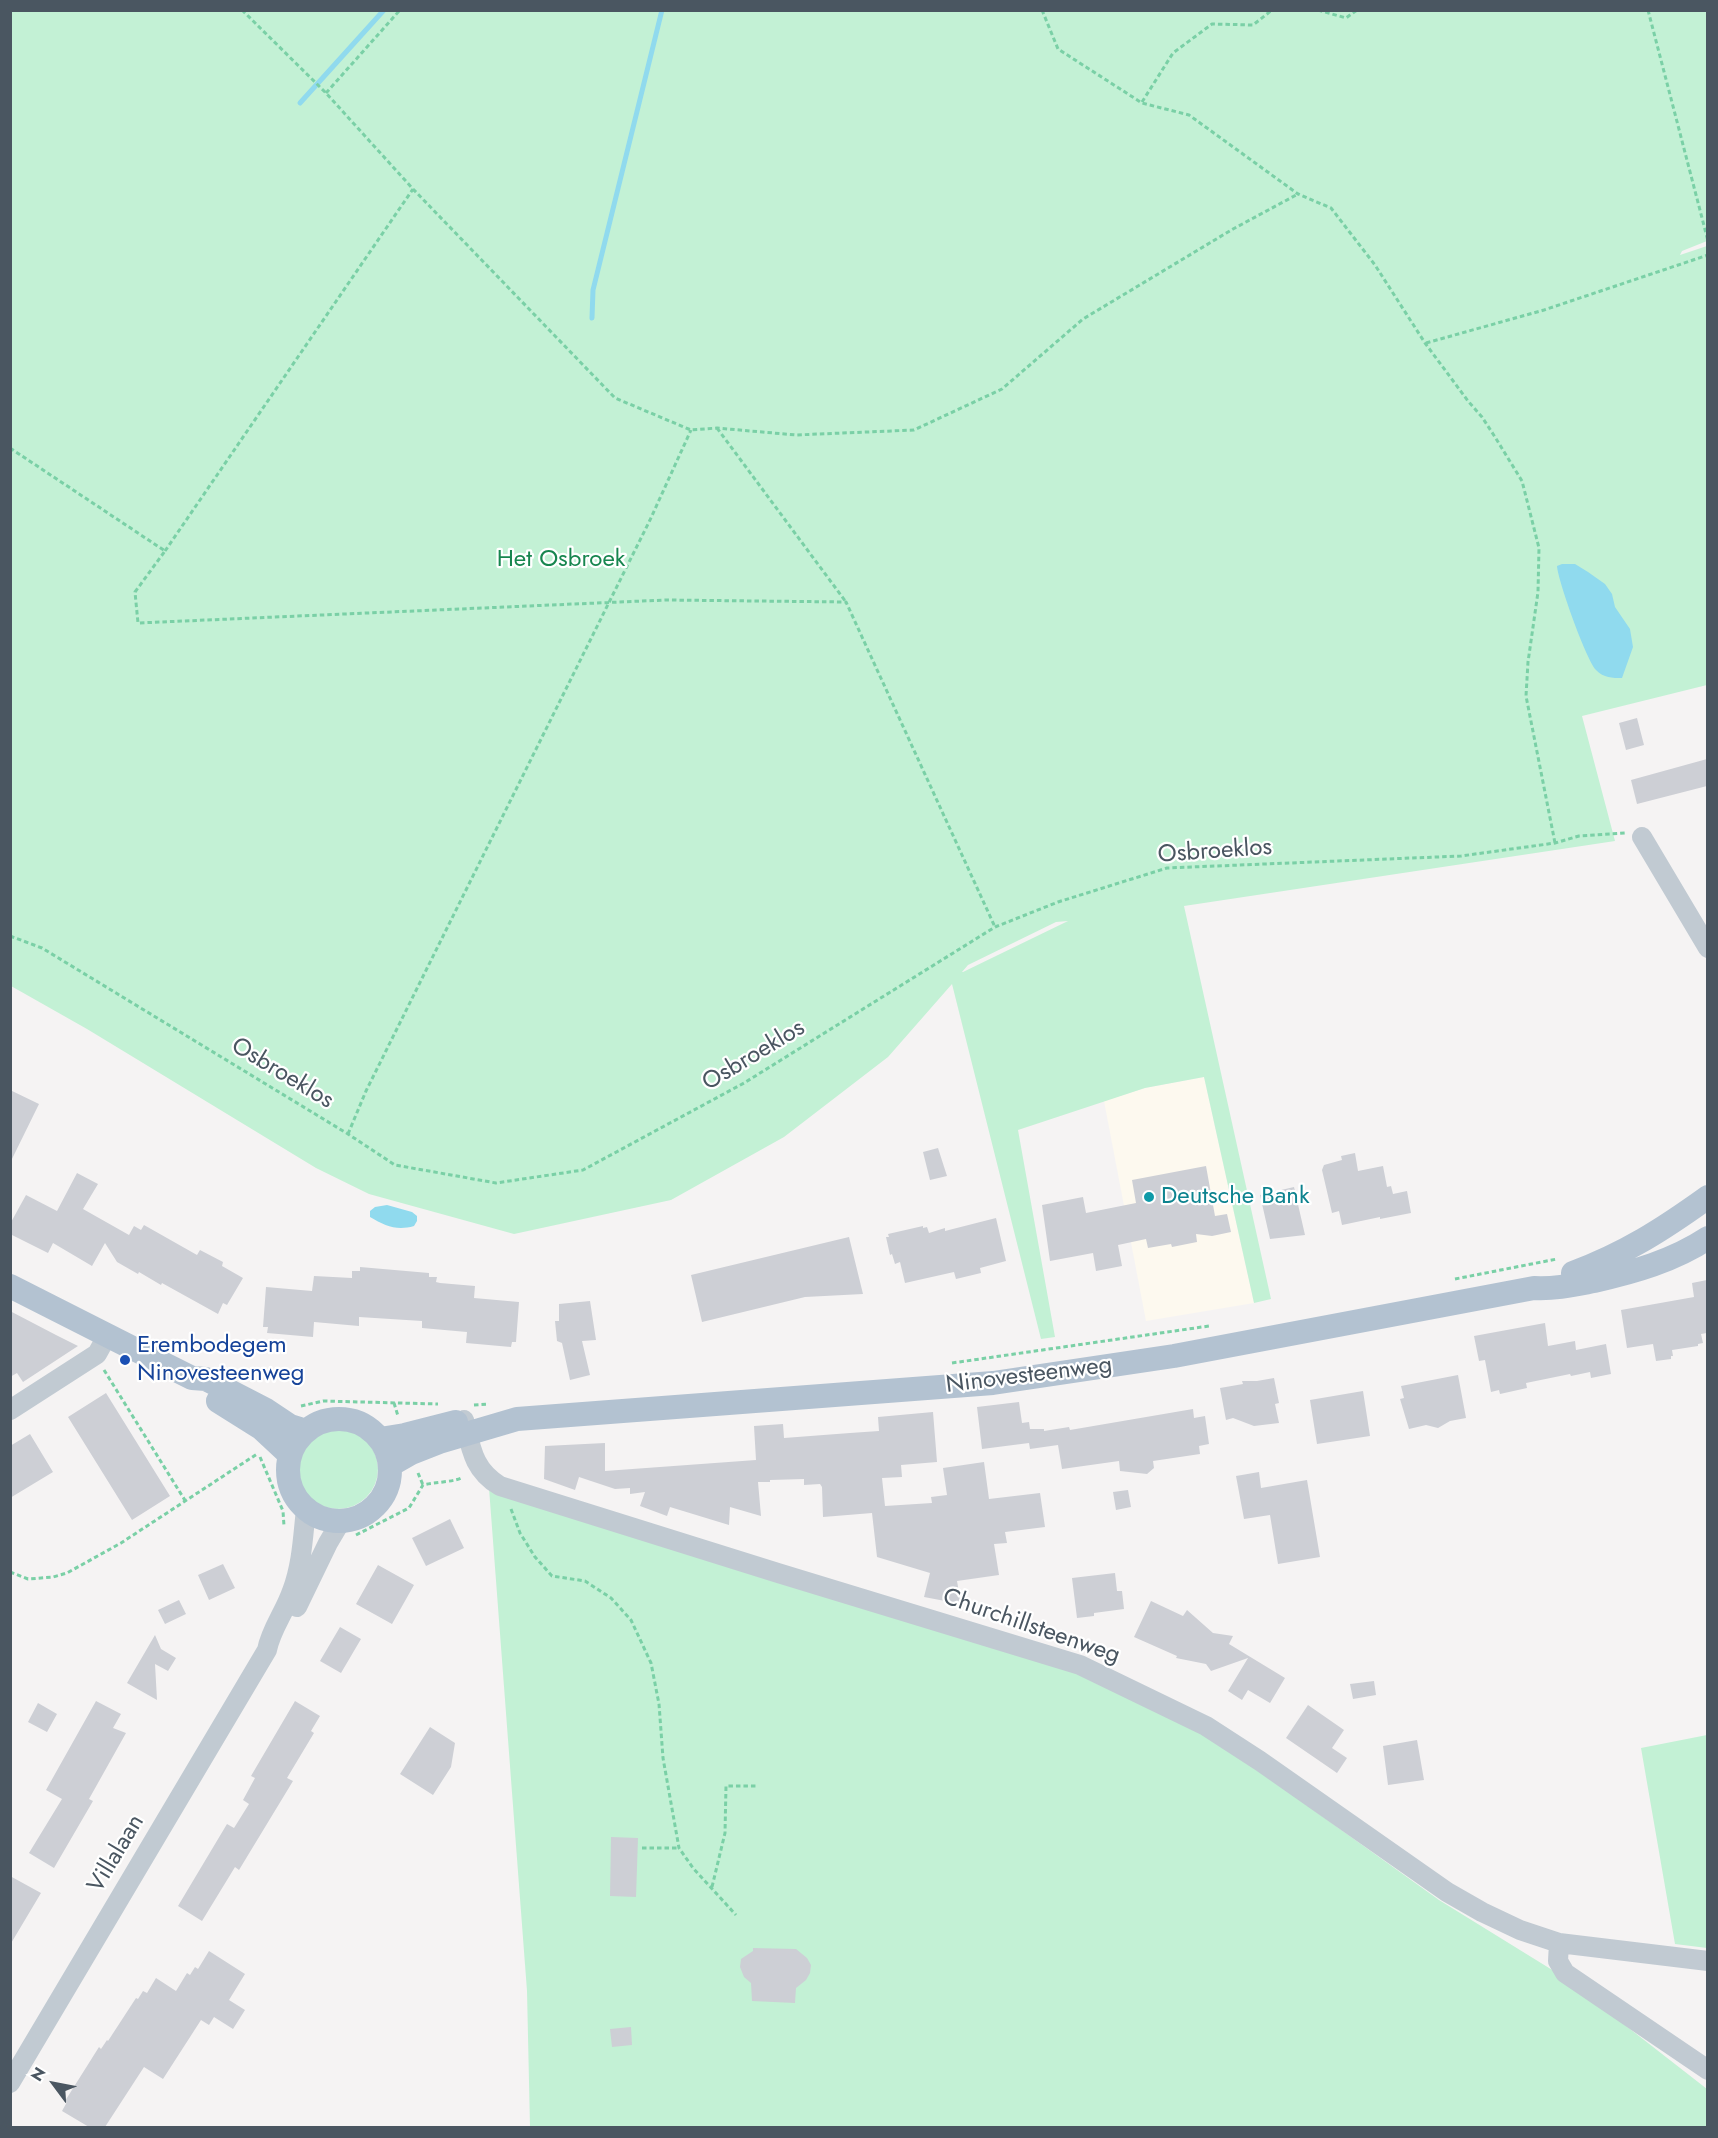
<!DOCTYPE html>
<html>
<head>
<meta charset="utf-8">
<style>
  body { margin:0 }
  #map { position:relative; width:1718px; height:2138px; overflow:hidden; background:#f5f3f3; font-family:Jost,sans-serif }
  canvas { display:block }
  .frame { position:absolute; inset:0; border:12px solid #4a5661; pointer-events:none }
  .north { position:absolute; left:24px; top:2054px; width:60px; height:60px; -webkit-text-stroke:4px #fff; paint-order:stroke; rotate:302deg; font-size:16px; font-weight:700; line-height:24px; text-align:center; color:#4a5661 }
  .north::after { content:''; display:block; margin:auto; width:21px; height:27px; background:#4a5661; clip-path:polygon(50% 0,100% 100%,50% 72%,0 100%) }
</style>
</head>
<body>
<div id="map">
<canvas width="1718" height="2138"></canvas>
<div class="frame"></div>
<div class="north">N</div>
</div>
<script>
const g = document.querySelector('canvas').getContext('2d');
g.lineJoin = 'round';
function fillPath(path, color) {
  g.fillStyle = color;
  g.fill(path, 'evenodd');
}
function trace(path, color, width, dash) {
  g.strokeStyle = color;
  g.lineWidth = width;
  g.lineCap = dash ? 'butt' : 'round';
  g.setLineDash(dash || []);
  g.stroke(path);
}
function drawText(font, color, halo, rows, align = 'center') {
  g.font = font + ' Jost,sans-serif';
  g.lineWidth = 4.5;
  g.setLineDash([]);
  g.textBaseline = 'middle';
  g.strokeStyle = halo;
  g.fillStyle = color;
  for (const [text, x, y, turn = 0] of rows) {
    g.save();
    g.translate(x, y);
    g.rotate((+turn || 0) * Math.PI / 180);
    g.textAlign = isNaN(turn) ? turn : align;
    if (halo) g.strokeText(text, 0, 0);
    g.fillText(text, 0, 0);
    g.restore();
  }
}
fillPath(new Path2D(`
  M 1204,1077 L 1254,1303 L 1146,1321 L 1104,1101 L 1145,1088 Z`), '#fdf9ef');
fillPath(new Path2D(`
  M 11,11 L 1707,11 L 1707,241 L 1682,251 L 1680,255 L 1707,246 L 1707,685 L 1582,716 L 1615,841 L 1184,906 L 1271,1299 L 1254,1303 L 1204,1077 L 1145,1088 L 1018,1130 L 1055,1337 L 1041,1339 L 952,984 L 888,1057 L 784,1137 L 671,1200 L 514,1234 L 369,1194 L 316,1168 L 87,1029 L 11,986 ZM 1068,921 L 963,972 L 962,972 L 968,965 L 1056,922 Z
  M298 1469a40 40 0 1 1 80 0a40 40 0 1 1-80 0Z
  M 489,1488 L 1076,1673 L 1200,1733 L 1245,1761 L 1439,1900 L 1562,1976 L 1707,2089 L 1707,2127 L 530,2127 L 527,1991 Z
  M 1707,1735 L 1708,1735 L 1707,1948 L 1675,1944 L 1641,1748 Z`), '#c3f1d5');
fillPath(new Path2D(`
  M 1562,564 L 1575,564 L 1588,572 L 1605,584 L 1612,594 L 1615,607 L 1630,629 L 1633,647 L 1622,678 C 1612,678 1604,678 1596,670 C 1586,659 1558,581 1557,566 Z
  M 387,1205 L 412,1212 L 417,1216 L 417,1221 L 414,1226 C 397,1231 385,1226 370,1217 L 370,1211 L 375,1207 Z`), '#90daee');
trace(new Path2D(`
  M 300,103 L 384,10
  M 592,318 L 593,290 L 662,10`), '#90daee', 5);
fillPath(new Path2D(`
  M 1637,718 L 1644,745 L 1626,750 L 1619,723 Z
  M 1707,759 L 1707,786 L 1637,804 L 1631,780 Z
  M 10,1090 L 39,1104 L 10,1163 Z
  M 938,1148 L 947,1176 L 930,1180 L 923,1152 Z
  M 1355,1153 L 1358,1171 L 1383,1166 L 1387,1187 L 1391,1186 L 1393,1194 L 1407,1191 L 1411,1213 L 1380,1219 L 1380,1217 L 1342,1225 L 1339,1211 L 1332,1213 L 1322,1170 L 1324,1165 L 1342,1160 L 1341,1156 Z
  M 1206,1166 L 1215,1216 L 1227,1214 L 1231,1232 L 1212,1236 L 1196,1234 L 1197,1242 L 1172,1247 L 1171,1244 L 1148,1248 L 1146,1239 L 1118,1245 L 1122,1266 L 1096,1271 L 1093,1253 L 1050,1261 L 1042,1205 L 1083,1197 L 1086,1213 L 1136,1203 L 1132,1180 Z
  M 77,1173 L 98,1184 L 83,1209 L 129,1235 L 134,1226 L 141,1230 L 144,1225 L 197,1255 L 200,1250 L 223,1262 L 222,1266 L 243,1278 L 227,1305 L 223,1303 L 218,1314 L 162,1283 L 161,1285 L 139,1272 L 138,1274 L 117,1262 L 105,1243 L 92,1266 L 53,1243 L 48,1253 L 10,1234 L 10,1224 L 26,1195 L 57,1211 Z
  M 1294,1187 L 1305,1235 L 1270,1239 L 1260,1195 Z
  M 996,1218 L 1006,1261 L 980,1268 L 981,1273 L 956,1279 L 954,1272 L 905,1283 L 900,1262 L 895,1264 L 892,1254 L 890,1255 L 886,1237 L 889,1237 L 888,1234 L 923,1226 L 923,1228 L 927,1227 L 929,1233 L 945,1228 L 945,1231 Z
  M 849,1237 L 863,1294 L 805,1297 L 702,1322 L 691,1275 Z
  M 360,1267 L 429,1273 L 429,1277 L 437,1277 L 436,1282 L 440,1283 L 475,1286 L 474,1298 L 519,1302 L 516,1342 L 512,1342 L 511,1347 L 466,1343 L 467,1332 L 422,1328 L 422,1321 L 359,1317 L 359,1326 L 314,1322 L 313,1337 L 267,1333 L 268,1327 L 263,1327 L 266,1287 L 312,1291 L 314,1276 L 352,1278 L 352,1271 L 360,1271 Z
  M 1707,1280 L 1707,1333 L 1701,1334 L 1703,1343 L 1698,1344 L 1698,1346 L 1672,1350 L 1673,1356 L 1671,1356 L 1671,1359 L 1656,1361 L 1653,1344 L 1627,1348 L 1621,1310 L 1694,1297 L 1692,1283 Z
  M 590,1301 L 596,1340 L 582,1341 L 590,1375 L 570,1380 L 562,1343 L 557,1341 L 555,1321 L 559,1321 L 559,1304 Z
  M 10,1311 L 56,1335 L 78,1346 L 23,1382 L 17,1373 L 10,1377 Z
  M 1545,1323 L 1548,1346 L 1575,1341 L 1576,1350 L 1606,1344 L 1611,1374 L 1591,1378 L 1590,1372 L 1571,1376 L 1570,1374 L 1526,1383 L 1527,1388 L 1500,1394 L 1499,1390 L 1491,1392 L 1485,1360 L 1479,1361 L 1474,1336 Z
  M 1458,1375 L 1466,1418 L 1450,1421 L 1438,1428 L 1426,1425 L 1409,1429 L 1400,1399 L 1404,1398 L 1401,1386 Z
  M 1274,1378 L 1279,1403 L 1275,1404 L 1279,1423 L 1254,1426 L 1233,1418 L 1226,1420 L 1220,1388 L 1243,1384 L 1242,1381 L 1257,1381 Z
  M 1363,1391 L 1370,1436 L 1317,1444 L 1310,1400 Z
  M 106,1393 L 170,1496 L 132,1520 L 68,1417 Z
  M 1019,1402 L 1022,1423 L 1029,1422 L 1030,1429 L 1044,1429 L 1044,1431 L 1069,1427 L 1070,1430 L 1193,1409 L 1194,1418 L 1205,1416 L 1209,1444 L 1199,1446 L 1200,1454 L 1153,1461 L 1154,1468 L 1147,1474 L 1120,1471 L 1119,1461 L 1062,1469 L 1058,1445 L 1030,1449 L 1029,1443 L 982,1449 L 977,1407 Z
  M 933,1412 L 937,1462 L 901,1465 L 902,1477 L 882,1478 L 885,1506 L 932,1503 L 931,1497 L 947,1495 L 943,1468 L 984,1462 L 989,1499 L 1040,1493 L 1045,1527 L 1005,1532 L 1007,1543 L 994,1544 L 999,1575 L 957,1581 L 961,1604 L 924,1597 L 930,1573 L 877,1557 L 872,1513 L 823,1517 L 822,1487 L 820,1484 L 804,1485 L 804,1479 L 770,1480 L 770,1482 L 758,1482 L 761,1516 L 730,1507 L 729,1525 L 670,1507 L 667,1516 L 640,1506 L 645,1492 L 630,1494 L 630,1488 L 615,1489 L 579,1477 L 575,1490 L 544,1479 L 545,1446 L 605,1443 L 605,1471 L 756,1460 L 754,1426 L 783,1424 L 784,1438 L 850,1433 L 879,1431 L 878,1417 Z
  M 30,1434 L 53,1472 L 10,1498 L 10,1446 Z
  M 1259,1472 L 1261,1488 L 1307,1480 L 1320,1557 L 1278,1564 L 1270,1515 L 1244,1519 L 1236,1476 Z
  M 1128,1490 L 1131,1507 L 1116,1510 L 1113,1492 Z
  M 450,1519 L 464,1548 L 426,1566 L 412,1538 Z
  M 223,1564 L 235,1588 L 209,1600 L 198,1575 Z
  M 378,1565 L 414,1585 L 392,1624 L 356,1604 Z
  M 1115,1573 L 1117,1591 L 1122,1591 L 1124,1609 L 1094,1613 L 1094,1616 L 1077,1618 L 1072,1578 Z
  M 179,1600 L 186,1614 L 165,1624 L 158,1610 Z
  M 1151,1601 L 1183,1616 L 1187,1610 L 1213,1633 L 1233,1636 L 1229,1644 L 1285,1678 L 1270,1703 L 1248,1690 L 1242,1700 L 1228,1691 L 1248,1658 L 1211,1671 L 1206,1664 L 1176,1658 L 1177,1656 L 1134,1637 Z
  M 340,1627 L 361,1639 L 341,1673 L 320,1661 Z
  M 155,1635 L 161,1649 L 176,1658 L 168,1671 L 155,1664 L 157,1700 L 127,1683 Z
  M 1374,1681 L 1376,1695 L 1353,1699 L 1350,1684 Z
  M 96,1701 L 121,1714 L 113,1728 L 126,1733 L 89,1799 L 93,1801 L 54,1868 L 29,1853 L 62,1799 L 46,1790 Z
  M 295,1701 L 320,1716 L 311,1731 L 314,1733 L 287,1778 L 293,1781 L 239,1870 L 235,1867 L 202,1921 L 178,1906 L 227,1824 L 234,1828 L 249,1804 L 243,1800 L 255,1778 L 251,1776 Z
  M 38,1703 L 57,1714 L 47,1732 L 28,1722 Z
  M 1308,1705 L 1344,1730 L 1332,1748 L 1347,1758 L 1337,1773 L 1286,1738 Z
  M 430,1727 L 455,1743 L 451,1767 L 433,1795 L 400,1774 Z
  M 1417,1740 L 1424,1780 L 1388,1785 L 1383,1746 Z
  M 611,1837 L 638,1838 L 636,1897 L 610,1896 Z
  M 10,1876 L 41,1893 L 10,1945 Z
  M 753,1948 L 796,1949 L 807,1958 L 811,1965 L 810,1973 L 806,1980 L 796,1988 L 795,2003 L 752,2001 L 751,1983 L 744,1977 L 740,1967 L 741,1959 L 753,1951 Z
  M 209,1951 L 245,1974 L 229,2000 L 245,2010 L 233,2029 L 214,2017 L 209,2025 L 201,2020 L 163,2079 L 144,2067 L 105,2127 L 89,2127 L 62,2111 L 67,2102 L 65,2101 L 99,2047 L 101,2049 L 107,2040 L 108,2041 L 136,1998 L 138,1999 L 143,1991 L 147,1993 L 156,1978 L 176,1991 L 187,1973 L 190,1975 L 195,1967 L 198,1969 Z
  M 631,2027 L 632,2045 L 612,2047 L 610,2029 Z`), '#cdcfd5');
trace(new Path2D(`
  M 242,10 L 326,93 L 413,189 L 615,398 L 691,430 L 717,428 L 796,435 L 914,430 L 1002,389 L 1083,319 L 1233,229 L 1298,194
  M 1042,10 L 1058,49 L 1142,103 L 1189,115 L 1298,194 L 1331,208 L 1375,265 L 1425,343 L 1468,401 L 1482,417 L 1495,437 L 1522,481 L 1539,548 L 1538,592 L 1528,662 L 1526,696 L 1555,843
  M 1318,10 L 1346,18 L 1357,10
  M 1648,10 L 1708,241
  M 326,93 L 400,10
  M 1142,102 L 1173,53 L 1212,24 L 1253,25 L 1272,10
  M 1426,343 L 1544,310 L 1708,255
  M 717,428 L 846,602
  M 10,448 L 165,551 L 135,592 L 138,623 L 666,600 L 846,602 L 995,927
  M 165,551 L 413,189
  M 10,936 L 42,948 L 348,1134 L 395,1165 L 496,1183 L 583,1170 L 744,1083 L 995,927 L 1058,902 L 1167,868 L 1461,856 L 1555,843 L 1579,836 L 1625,833
  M 348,1134 L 366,1091 L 650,520 L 691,430
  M 1455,1279 L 1557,1259
  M 952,1363 L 1209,1326
  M 104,1370 L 186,1502
  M 394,1403 L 398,1416
  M 474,1405 L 489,1404
  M 301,1406 L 323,1401 L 438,1404
  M 260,1457 L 283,1511 L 284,1526
  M 418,1473 L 423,1485
  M 511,1509 L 520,1533 L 535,1557 L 552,1576 L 585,1581 L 611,1598 L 631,1620 L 651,1663 L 659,1704 L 663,1758 L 679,1848 L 693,1868 L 736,1915
  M 356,1535 L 409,1508 L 423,1485 C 434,1482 456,1482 463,1477
  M 10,1572 L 28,1579 L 53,1577 L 67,1573 L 121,1543 L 257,1454
  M 642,1848 L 679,1848
  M 712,1887 L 725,1833 L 726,1786 L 756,1786`), '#7ad0a6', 3, [4.5, 3]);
trace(new Path2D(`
  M 1642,837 L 1708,948
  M 10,1410 L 97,1354 L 107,1336
  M 464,1420 C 471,1448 473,1470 500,1486 L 778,1573 L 1080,1665 L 1206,1726 L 1260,1761 L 1447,1892 L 1482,1912 L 1520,1930 L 1559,1943 L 1708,1961
  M 297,1607 L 328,1543 L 341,1521
  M 1559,1943 L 1558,1961 L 1565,1973 L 1708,2070
  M 10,2083 L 267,1650 C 271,1629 285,1612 292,1591 C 302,1565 303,1536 306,1509`), '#c1cad2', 20);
trace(new Path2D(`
  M 1573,1273 C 1626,1253 1662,1230 1708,1197
  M 10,1286 L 156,1360 L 192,1378 L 206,1379 L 266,1410 L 290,1426 L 306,1431
  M 218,1401 L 261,1428 L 290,1455
  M288 1470a51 51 0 1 1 102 0a51 51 0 1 1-102 0Z
  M 380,1439 L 405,1435 L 456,1422
  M 390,1465 L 411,1453 L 439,1442 L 517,1419 L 993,1383 L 1174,1356 L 1534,1288 C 1556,1289 1573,1285 1594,1281 C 1634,1272 1673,1261 1708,1238`), '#b3c2d1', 24);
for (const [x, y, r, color] of [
  [1149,1197,6,"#0f9aa8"],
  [125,1360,6,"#1a4fb4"]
]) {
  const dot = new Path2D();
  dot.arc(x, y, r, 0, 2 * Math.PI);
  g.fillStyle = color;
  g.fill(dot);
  trace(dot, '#fff', 2);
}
drawText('24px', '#17864f', '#fff', [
  ["Het Osbroek",561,560]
]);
drawText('24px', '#4a5661', '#fff', [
  ["Osbroeklos",1215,852,-4],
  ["Osbroeklos",754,1056,-31],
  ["Osbroeklos",282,1074,31],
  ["Ninovesteenweg",1029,1376,-7],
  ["Churchillsteenweg",1031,1627,19],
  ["Villalaan",117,1854,-59]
]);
drawText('24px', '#0d838f', '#fff', [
  ["Deutsche Bank",1161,1197]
], 'left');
drawText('24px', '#164399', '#fff', [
  ["Erembodegem",137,1346],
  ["Ninovesteenweg",137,1374]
], 'left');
</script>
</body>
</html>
